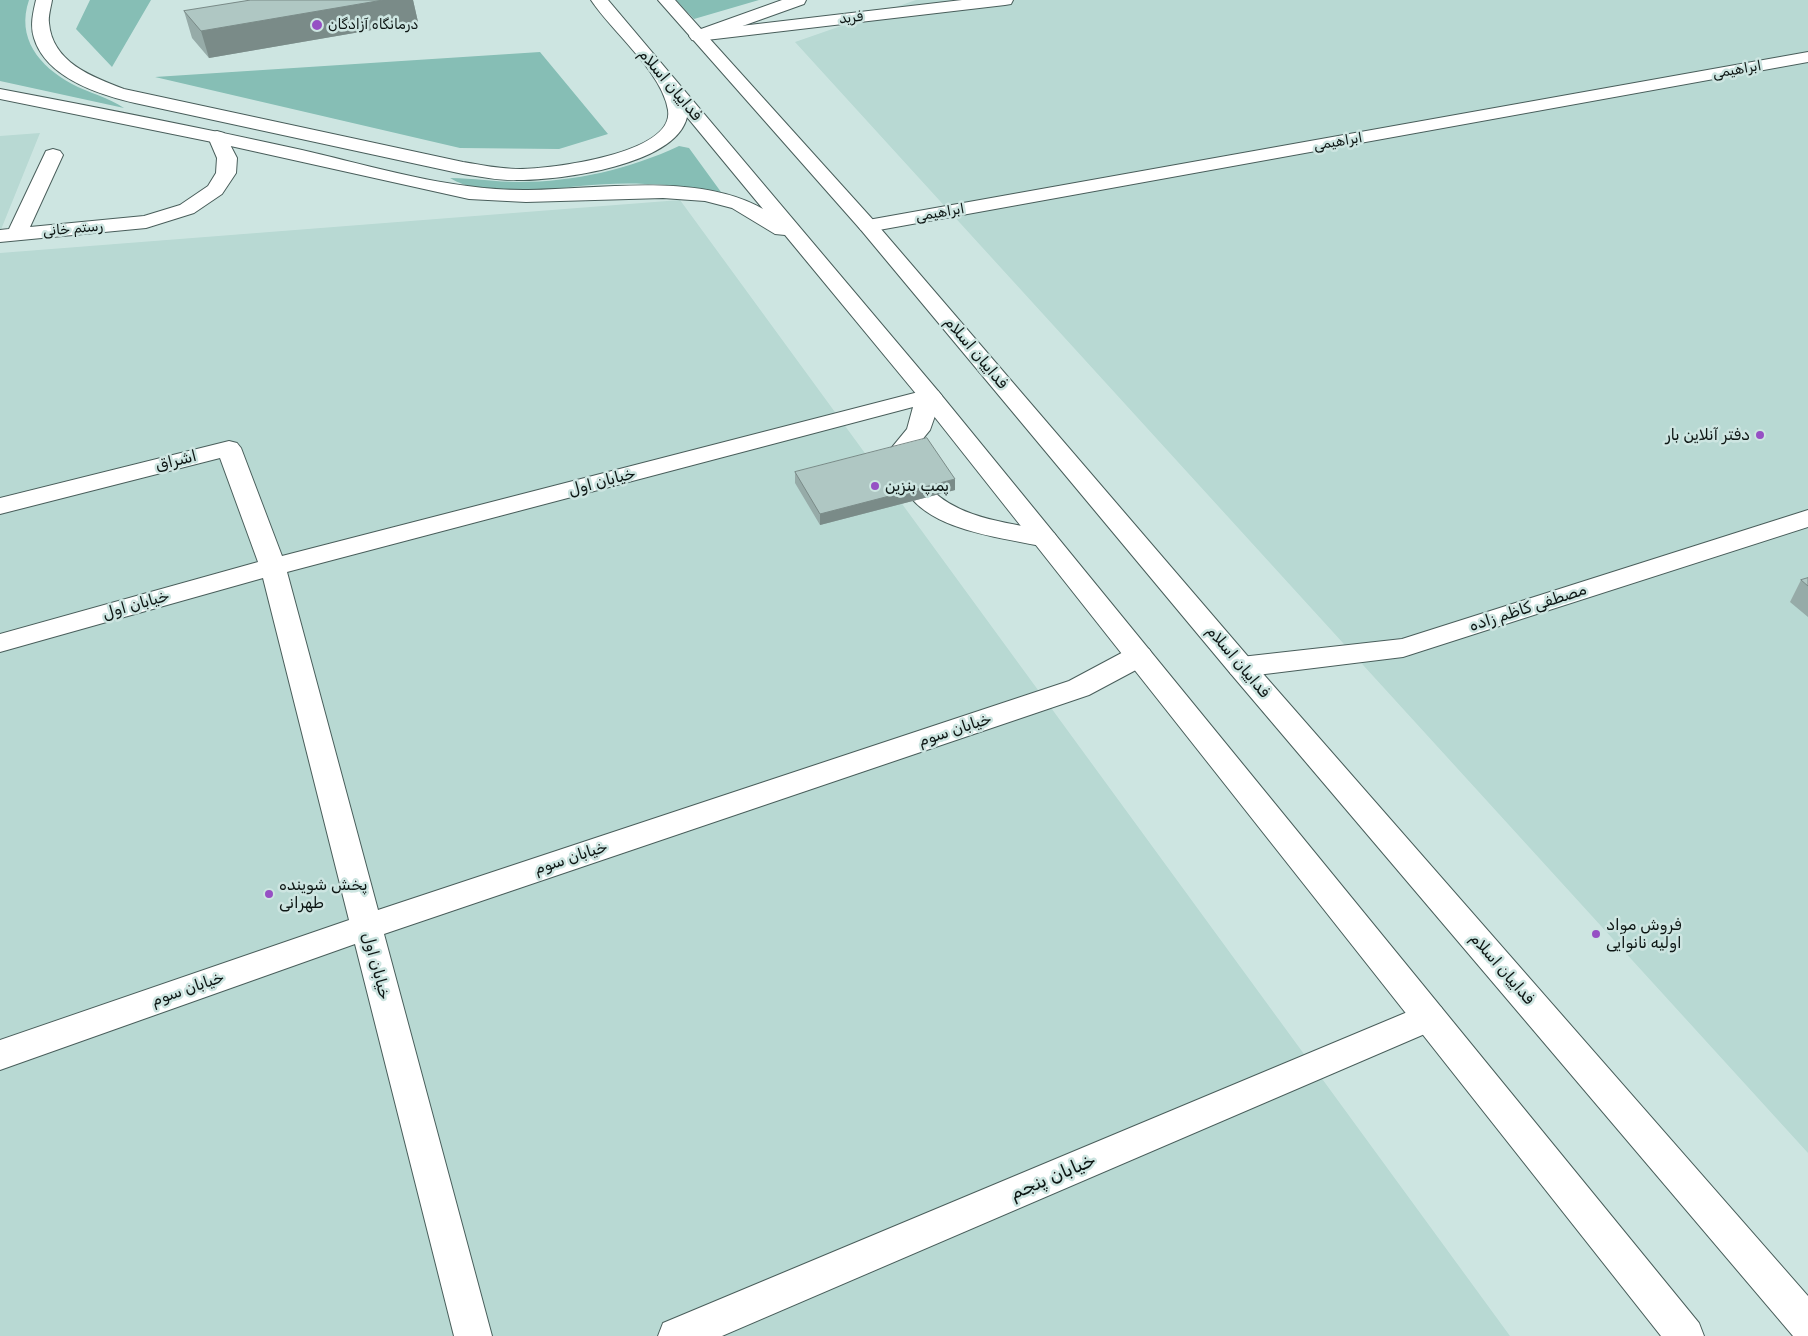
<!DOCTYPE html>
<html>
<head>
<meta charset="utf-8">
<style>
  body { margin:0 }
  canvas { display:block; background:#cde5e1 }
</style>
</head>
<body>
<canvas width="1808" height="1336"></canvas>
<script>
const g = document.querySelector('canvas').getContext('2d');
g.lineJoin = 'round';
function fillPath(path, color) {
  g.fillStyle = color;
  g.fill(path, 'evenodd');
}
function trace(path, color, width, dash) {
  g.strokeStyle = color;
  g.lineWidth = width;
  g.lineCap = dash ? 'butt' : 'round';
  g.setLineDash(dash || []);
  g.stroke(path);
}
function drawText(font, color, halo, rows, align = 'center') {
  g.font = font + ' Rubik,Cairo,sans-serif';
  g.lineWidth = 5;
  g.setLineDash([]);
  g.textBaseline = 'middle';
  g.strokeStyle = halo;
  g.fillStyle = color;
  for (const [text, x, y, turn = 0] of rows) {
    g.save();
    g.translate(x, y);
    g.rotate((+turn || 0) * Math.PI / 180);
    g.textAlign = isNaN(turn) ? turn : align;
    if (halo) g.strokeText(text, 0, 0);
    g.fillText(text, 0, 0);
    g.restore();
  }
}
fillPath(new Path2D(`
  M 916,0 L 1808,0 L 1808,1153 L 795,42 Z
  M 40,133 L 0,232 L 0,136 Z
  M 680,200 L 1510,1336 L 0,1336 L 0,253 Z`), '#b8d9d3');
fillPath(new Path2D(`
  M 0,0 L 29,0 C 16,38 39,66 72,84 C 89,93 108,97 124,108 L 0,81 Z
  M 90,0 L 151,0 L 112,67 L 76,29 Z
  M 676,0 L 759,0 L 694,19 Z
  M 540,52 L 608,134 L 559,149 L 460,148 L 155,77 Z
  M 679,146 L 689,148 L 721,192 C 695,189 671,184 645,184 C 624,183 601,184 580,186 C 543,190 482,198 450,178 C 473,178 496,182 519,182 C 574,182 630,169 679,146 Z`), '#86beb5');
const minor = new Path2D(`
  M 962,0 L 1013,0 L 1011,4 L 1005,5 L 698,41 L 692,40 L 689,36 L 692,32 L 698,31 Z
  M 1808,52 L 1808,62 L 868,232 L 861,230 L 858,226 L 861,222 L 868,220 Z
  M 217,131 L 224,133 L 237,158 L 236,173 L 222,194 L 194,213 L 146,228 L 0,242 L 0,230 L 9,229 L 46,151 L 53,149 L 60,151 L 63,155 L 30,227 L 144,216 L 180,205 L 208,186 L 216,173 L 217,158 L 208,137 L 210,133 Z
  M 930,389 L 938,391 L 942,396 L 930,430 L 908,457 C 915,468 921,480 931,489 C 962,521 1013,522 1054,533 L 1058,539 L 1054,545 L 1045,547 C 1004,538 941,532 912,499 C 901,487 893,471 884,457 L 907,429 L 913,407 L 287,572 L 378,910 L 1069,681 L 1129,649 L 1139,646 L 1149,649 L 1153,656 L 1149,663 L 1089,695 L 384,934 L 492,1336 L 454,1336 L 355,944 L 0,1070 L 0,1040 L 349,920 L 263,578 L 0,652 L 0,634 L 258,562 L 220,458 L 0,514 L 0,498 L 229,441 L 237,443 L 241,448 L 282,556 Z
  M 1808,510 L 1808,527 L 1403,657 L 1241,677 L 1231,674 L 1227,667 L 1231,660 L 1241,657 L 1402,639 Z
  M 1429,1003 L 1441,1007 L 1446,1017 L 1441,1027 L 722,1336 L 658,1336 L 663,1323 Z`);
const major = new Path2D(`
  M 36,0 L 52,0 C 51,7 48,16 49,23 C 52,62 92,77 124,89 L 463,162 C 482,165 500,169 520,169 C 549,169 675,154 668,110 C 662,72 613,33 591,0 L 608,0 L 938,391 L 1699,1323 L 1704,1336 L 1661,1336 L 922,401 L 785,235 L 775,234 L 732,208 L 705,201 L 663,198 L 526,202 L 469,199 L 217,143 L 0,99 L 0,89 C 101,108 202,128 302,150 C 376,167 452,191 528,190 C 600,189 699,172 763,209 L 687,117 C 676,165 561,180 520,180 C 501,181 482,177 463,174 L 135,103 C 100,95 46,78 34,38 C 30,25 33,13 36,0 Z
  M 658,0 L 675,0 L 701,29 L 782,0 L 806,0 L 804,4 L 709,38 L 875,222 L 1251,660 L 1808,1296 L 1808,1336 L 1793,1336 L 1231,674 L 861,230 Z`);
trace(minor, '#495e5b', 2);
trace(major, '#495e5b', 2);
fillPath(minor, '#fff');
fillPath(major, '#fff');
fillPath(new Path2D(`
  M 251,0 L 413,0 L 418,22 L 209,58 L 192,38 L 184,11 Z
  M 795,472 L 955,490 L 820,525 L 795,483 Z
  M 1808,578 L 1808,617 L 1790,602 L 1801,580 Z`), '#96aba8');
fillPath(new Path2D(`
  M 383,0 L 413,0 L 418,22 L 209,58 L 201,31 Z
  M 955,479 L 955,490 L 820,525 L 820,514 Z`), '#7a8b88');
const building = new Path2D(`
  M 251,0 L 383,0 L 201,31 L 184,11 Z
  M 927,438 L 955,479 L 820,514 L 795,472 Z
  M 1808,578 L 1808,586 L 1801,580 Z`);
fillPath(building, '#afc7c3');
trace(building, '#7a8b88', 1);
for (const [x, y, r, color] of [
  [317,25,6,"#9650c4"],
  [1760,435,5,"#9650c4"],
  [875,486,5,"#9650c4"],
  [269,894,5,"#9650c4"],
  [1596,934,5,"#9650c4"]
]) {
  const dot = new Path2D();
  dot.arc(x, y, r, 0, 2 * Math.PI);
  g.fillStyle = color;
  g.fill(dot);
  trace(dot, '#cde5e1', 2);
}
drawText('14px', '#0d1614', '#cde5e1', [
  ["فرید",851,18,-7],
  ["ابراهیمی",1737,70,-10],
  ["ابراهیمی",1338,142,-10],
  ["ابراهیمی",940,213,-10],
  ["رستم خانی",73,229,-5]
]);
drawText('14px', '#0d1614', '#cde5e1', [
  ["درمانگاه آزادگان",328,25]
], 'left');
drawText('16px', '#0d1614', '#cde5e1', [
  ["فداییان اسلام",670,85,50],
  ["فداییان اسلام",976,353,50],
  ["اشراق",176,461,-14],
  ["خیابان اول",602,482,-15],
  ["خیابان اول",136,605,-16],
  ["مصطفی کاظم زاده",1528,608,-18],
  ["فداییان اسلام",1238,662,50],
  ["خیابان سوم",955,730,-18],
  ["خیابان سوم",571,858,-18],
  ["خیابان اول",376,966,75],
  ["فداییان اسلام",1502,969,49],
  ["خیابان سوم",188,989,-19]
]);
drawText('16px', '#0d1614', '#cde5e1', [
  ["دفتر آنلاین بار",1750,435,"right"],
  ["پمپ بنزین",885,486],
  ["پخش شوینده",279,885],
  ["طهرانی",279,903],
  ["فروش مواد",1606,925],
  ["اولیه نانوایی",1606,943]
], 'left');
drawText('19px', '#0d1614', '#cde5e1', [
  ["خیابان پنجم",1053,1177,-23]
]);
</script>
</body>
</html>
